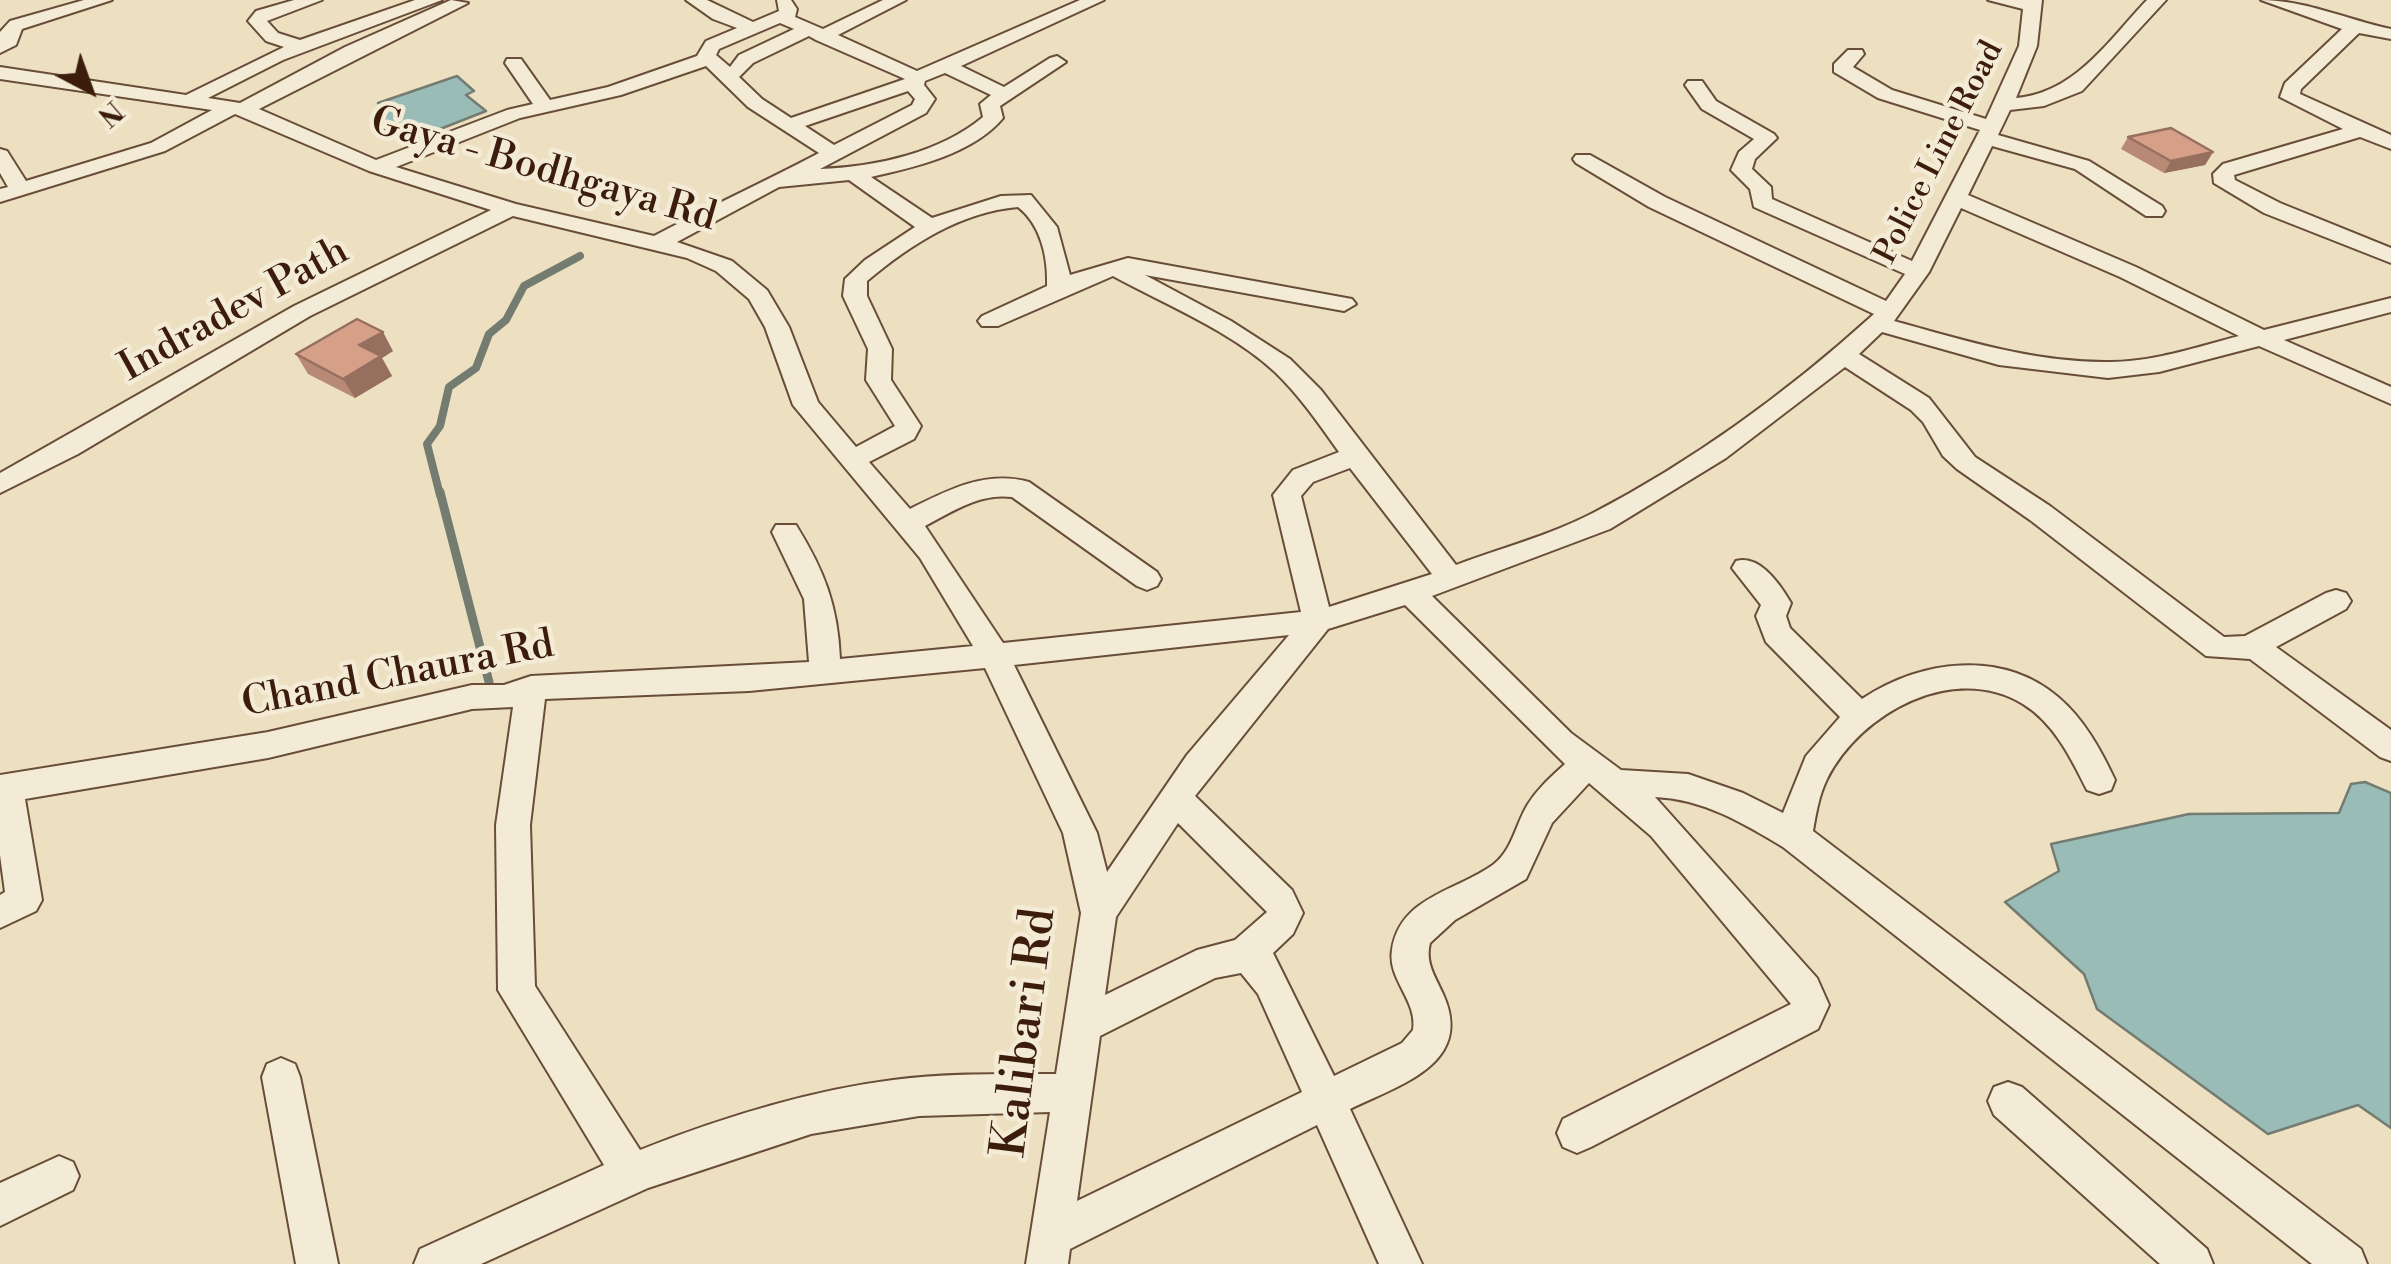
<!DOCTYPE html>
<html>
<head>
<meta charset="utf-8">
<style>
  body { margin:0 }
  #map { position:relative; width:2391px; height:1264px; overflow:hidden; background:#ede0c0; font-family:"Libre Bodoni",serif }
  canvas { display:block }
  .north { position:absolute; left:40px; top:40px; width:100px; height:100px; -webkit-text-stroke:8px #f3ebd6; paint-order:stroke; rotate:139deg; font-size:28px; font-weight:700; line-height:40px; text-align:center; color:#3c1c0a }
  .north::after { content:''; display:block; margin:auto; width:35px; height:45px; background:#3c1c0a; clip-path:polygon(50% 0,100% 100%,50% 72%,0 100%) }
</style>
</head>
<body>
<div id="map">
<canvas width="2391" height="1264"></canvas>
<div class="north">N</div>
</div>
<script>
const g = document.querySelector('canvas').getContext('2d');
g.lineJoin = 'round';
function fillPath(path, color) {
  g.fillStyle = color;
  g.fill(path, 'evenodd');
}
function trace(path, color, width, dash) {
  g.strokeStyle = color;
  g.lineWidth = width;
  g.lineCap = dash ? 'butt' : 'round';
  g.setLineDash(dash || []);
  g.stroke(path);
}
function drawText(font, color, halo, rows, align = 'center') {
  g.font = font + ' "Libre Bodoni",serif';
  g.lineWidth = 9;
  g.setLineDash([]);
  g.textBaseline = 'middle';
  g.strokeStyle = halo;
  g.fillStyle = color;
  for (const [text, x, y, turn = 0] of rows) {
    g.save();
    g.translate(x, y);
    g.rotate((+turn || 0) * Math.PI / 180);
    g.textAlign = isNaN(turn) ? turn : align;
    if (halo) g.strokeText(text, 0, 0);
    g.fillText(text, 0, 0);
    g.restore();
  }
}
const water = new Path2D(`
  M 457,76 L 474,91 L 466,95 L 486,111 L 407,142 L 398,133 L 388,137 L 381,131 L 389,126 L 377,117 L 388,111 L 378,103 Z
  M 2365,782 L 2391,793 L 2391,1128 L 2358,1105 L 2268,1134 L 2097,1009 L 2084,974 L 2005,902 L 2059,871 L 2051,844 L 2189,814 L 2339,813 L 2351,784 Z`);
fillPath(water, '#9abcb7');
trace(water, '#747c72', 2.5);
trace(new Path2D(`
  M 440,495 L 427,444 L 440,426 L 449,387 L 476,368 L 489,334 L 506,320 L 524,286 L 580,256`), '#747c72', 8);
trace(new Path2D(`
  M 440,492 L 489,682`), '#747c72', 9);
const minor = new Path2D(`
  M 84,0 L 112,0 L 22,29 L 16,45 L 0,53 L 0,32 L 10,21 Z
  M 294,0 L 322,0 L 267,21 L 278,33 L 300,40 L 415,0 L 442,0 L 283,60 L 208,98 L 240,103 L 345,47 L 451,0 L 468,3 L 259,109 L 376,160 L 507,110 L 533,104 L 505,63 L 507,59 L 521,59 L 550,100 L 608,87 L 697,56 L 706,41 L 737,28 L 713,19 L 686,0 L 707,0 L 753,22 L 779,11 L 777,0 L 791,0 L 797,9 L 795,17 L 823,29 L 883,0 L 906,0 L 838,35 L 917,71 L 1080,0 L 1104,0 L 961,66 L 1004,87 L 1050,58 L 1057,56 L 1066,62 L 1000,106 L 1003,118 C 973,154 915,167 871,177 L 932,218 L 1001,196 L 1031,195 L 1057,227 L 1070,275 L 1128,258 L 1352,299 L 1356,304 L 1344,311 L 1145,275 L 1231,321 L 1290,359 L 1321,390 L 1456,565 C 1501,548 1551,535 1593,513 C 1695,460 1789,391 1874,314 L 1649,207 L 1576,163 L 1573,159 L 1576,155 L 1590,155 L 1665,197 L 1886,301 L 1905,274 L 1754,207 L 1750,189 L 1731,170 L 1739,152 L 1754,139 L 1702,109 L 1685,85 L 1688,81 L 1702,81 L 1716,101 L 1774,134 L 1777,138 L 1755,159 L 1752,169 L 1771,187 L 1772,199 L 1912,261 L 1980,130 L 1878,98 L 1834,72 L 1834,64 L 1848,50 L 1862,50 L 1864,54 L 1853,67 L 1892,90 L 1986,119 L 2019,46 L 2023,9 L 1988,0 L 2042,0 L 2037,46 L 2016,98 C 2075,93 2108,41 2147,0 L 2166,0 L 2082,91 L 2044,106 L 2010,110 L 1998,135 L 2089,161 L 2162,206 L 2165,211 L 2162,216 L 2146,216 L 2075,169 L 1992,146 L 1968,195 L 2136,267 L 2264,330 L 2391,298 L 2391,312 L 2284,340 L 2391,387 L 2391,404 L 2259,346 L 2159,372 L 2108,378 L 1999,365 L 1882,332 L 1859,354 L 1929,398 L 1975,457 L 2050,506 L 2224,637 L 2245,636 L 2326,593 L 2336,590 L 2346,593 L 2351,601 L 2346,609 L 2276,647 L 2391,730 L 2391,761 L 2380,757 L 2250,659 L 2206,656 L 2030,520 L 1957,469 L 1943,456 L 1923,422 L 1911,410 L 1845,367 L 1726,458 L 1610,529 L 1432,596 L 1571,733 L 1621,770 L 1688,774 L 1743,793 L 1783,813 L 1806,756 L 1840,717 L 1766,642 L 1756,616 L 1761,605 L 1732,568 L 1736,561 C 1759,554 1780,584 1791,603 L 1786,616 L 1790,628 L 1862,699 C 1920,660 2002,649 2058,697 C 2084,719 2101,750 2115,780 L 2111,790 L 2099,794 L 2087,790 C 2071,758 2054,723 2023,704 C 1954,662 1861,712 1827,779 C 1819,795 1816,814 1813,831 L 2361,1249 L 2367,1264 L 2312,1264 L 1783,847 C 1743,823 1703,799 1655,797 L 1817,978 L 1829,1005 L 1818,1029 L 1591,1147 L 1577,1153 L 1563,1147 L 1557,1133 L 1563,1119 L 1791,1004 L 1651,836 L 1589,783 L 1552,823 L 1526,879 L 1455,920 L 1430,943 C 1425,963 1435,976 1443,994 C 1475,1064 1399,1085 1350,1109 L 1422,1264 L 1379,1264 L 1317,1125 L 1070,1249 L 1068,1264 L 1026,1264 L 1050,1112 L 919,1116 L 811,1134 L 648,1188 L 481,1264 L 414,1264 L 420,1249 L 604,1165 L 498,990 L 496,825 L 513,707 L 472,709 L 268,758 L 25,799 L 42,900 L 36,911 L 0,928 L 0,895 L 5,892 L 0,855 L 0,775 L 268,732 L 472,685 L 504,685 L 531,676 L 809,662 L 804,599 L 772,532 L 776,525 L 796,525 C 824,570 838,606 840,659 L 973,646 L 920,558 L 793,405 L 765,327 L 749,299 L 716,271 L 687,258 L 513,216 L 310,316 L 78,454 L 0,493 L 0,473 L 294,306 L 491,210 L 369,171 L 235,114 L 165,151 L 0,202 L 0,189 L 8,187 L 0,173 L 0,149 L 7,151 L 26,181 L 151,143 L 212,110 L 0,79 L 0,67 L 186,95 L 284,47 L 266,41 L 248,21 L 256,11 ZM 780,23 L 794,29 L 739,55 L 730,67 L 716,55 L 719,49 ZM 809,36 L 816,40 L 905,79 L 791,118 L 762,99 L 739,77 L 753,63 ZM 706,66 L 748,107 L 819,153 C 766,181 709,207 654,236 L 516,204 L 396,167 L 520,118 L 621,95 ZM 945,73 L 991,95 L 980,104 L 983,117 C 940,153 875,167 820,169 L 926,113 L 935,99 L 924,85 L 925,81 ZM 908,91 L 915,99 L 912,105 L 834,145 L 805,126 ZM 849,180 L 915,227 L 865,260 L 845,279 L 843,296 L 868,349 L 866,380 L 895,426 L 856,447 L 818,402 L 789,327 L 767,290 L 732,261 L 677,242 L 779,187 ZM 1018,207 C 1041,225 1048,257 1047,286 L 982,316 L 978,321 L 982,326 L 998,326 L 1113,276 C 1166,305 1231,331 1275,372 C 1300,396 1319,424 1339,452 L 1293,470 L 1273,495 L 1301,612 L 1003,643 L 925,526 C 952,512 979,493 1012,497 L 1137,586 L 1147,590 L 1157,586 L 1161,579 L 1157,572 L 1029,482 C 986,470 948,490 910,509 L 869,462 L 914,439 L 921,426 L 891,380 L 892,349 L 867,296 L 867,281 C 911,244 961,212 1018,207 ZM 1961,208 L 2120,277 L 2239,336 C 2197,347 2153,362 2109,362 C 2036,363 1963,340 1894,321 L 1929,272 ZM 1350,468 L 1432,574 L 1329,607 L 1301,496 L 1313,482 ZM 1405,605 L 1565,764 C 1552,776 1538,788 1528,804 C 1516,823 1513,849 1494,864 C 1458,891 1400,896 1392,950 C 1387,979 1418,1001 1413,1030 L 1402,1043 L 1334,1076 L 1273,953 L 1293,934 L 1303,913 L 1292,890 L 1195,796 L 1328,629 ZM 1289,635 L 1187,755 L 1107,872 L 1097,833 L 1014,665 ZM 985,668 L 1063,833 L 1081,913 L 1056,1074 C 1002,1074 947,1073 893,1080 C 807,1091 721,1118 640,1150 L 535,986 L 530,825 L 545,699 L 749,691 ZM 1178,823 L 1267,912 L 1235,940 L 1197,950 L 1105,995 L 1116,917 ZM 1241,973 L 1258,994 L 1302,1092 L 1077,1201 L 1100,1036 L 1215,978 Z
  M 2261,0 C 2305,0 2348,20 2391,29 L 2391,39 L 2359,33 L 2301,89 L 2300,94 L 2391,135 L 2391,149 L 2360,137 L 2234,175 L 2235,180 L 2280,203 L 2391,248 L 2391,263 L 2264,213 L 2214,183 L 2213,174 L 2223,164 L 2343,129 L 2280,97 L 2285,83 L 2342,29 Z
  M 281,1058 L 295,1064 L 300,1077 L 338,1264 L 296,1264 L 262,1077 L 267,1064 Z
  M 2008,1082 L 2022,1087 L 2207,1249 L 2213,1264 L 2160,1264 L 1994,1115 L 1988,1101 L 1994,1087 Z
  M 59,1156 L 73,1162 L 79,1176 L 73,1190 L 0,1226 L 0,1183 Z`);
trace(minor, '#684d38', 4);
fillPath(minor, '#f3ebd6');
fillPath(new Path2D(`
  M 2128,137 L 2213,152 L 2205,165 L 2164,173 L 2121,149 Z
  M 393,351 L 382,358 L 392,376 L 355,398 L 308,374 L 296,354 Z`), '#b88975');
fillPath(new Path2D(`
  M 2213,152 L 2205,165 L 2164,173 L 2171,161 Z
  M 383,332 L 393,351 L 382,358 L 392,376 L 355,398 L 343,379 L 359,345 Z`), '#966f5f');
const building = new Path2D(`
  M 2171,128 L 2213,152 L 2171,161 L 2128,137 Z
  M 357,319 L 383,332 L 359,345 L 381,356 L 343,379 L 296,354 Z`);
fillPath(building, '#d69f88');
trace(building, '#966f5f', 2.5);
drawText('32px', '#3c1c0a', '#f3ebd6', [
  ["Police Line Road",1940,153,-63]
]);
drawText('40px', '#3c1c0a', '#f3ebd6', [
  ["Gaya - Bodhgaya Rd",543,171,16],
  ["Indradev Path",235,311,-29],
  ["Chand Chaura Rd",398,676,-11]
]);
drawText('48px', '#3c1c0a', '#f3ebd6', [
  ["Kalibari Rd",1027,1033,-83]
]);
</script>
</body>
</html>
